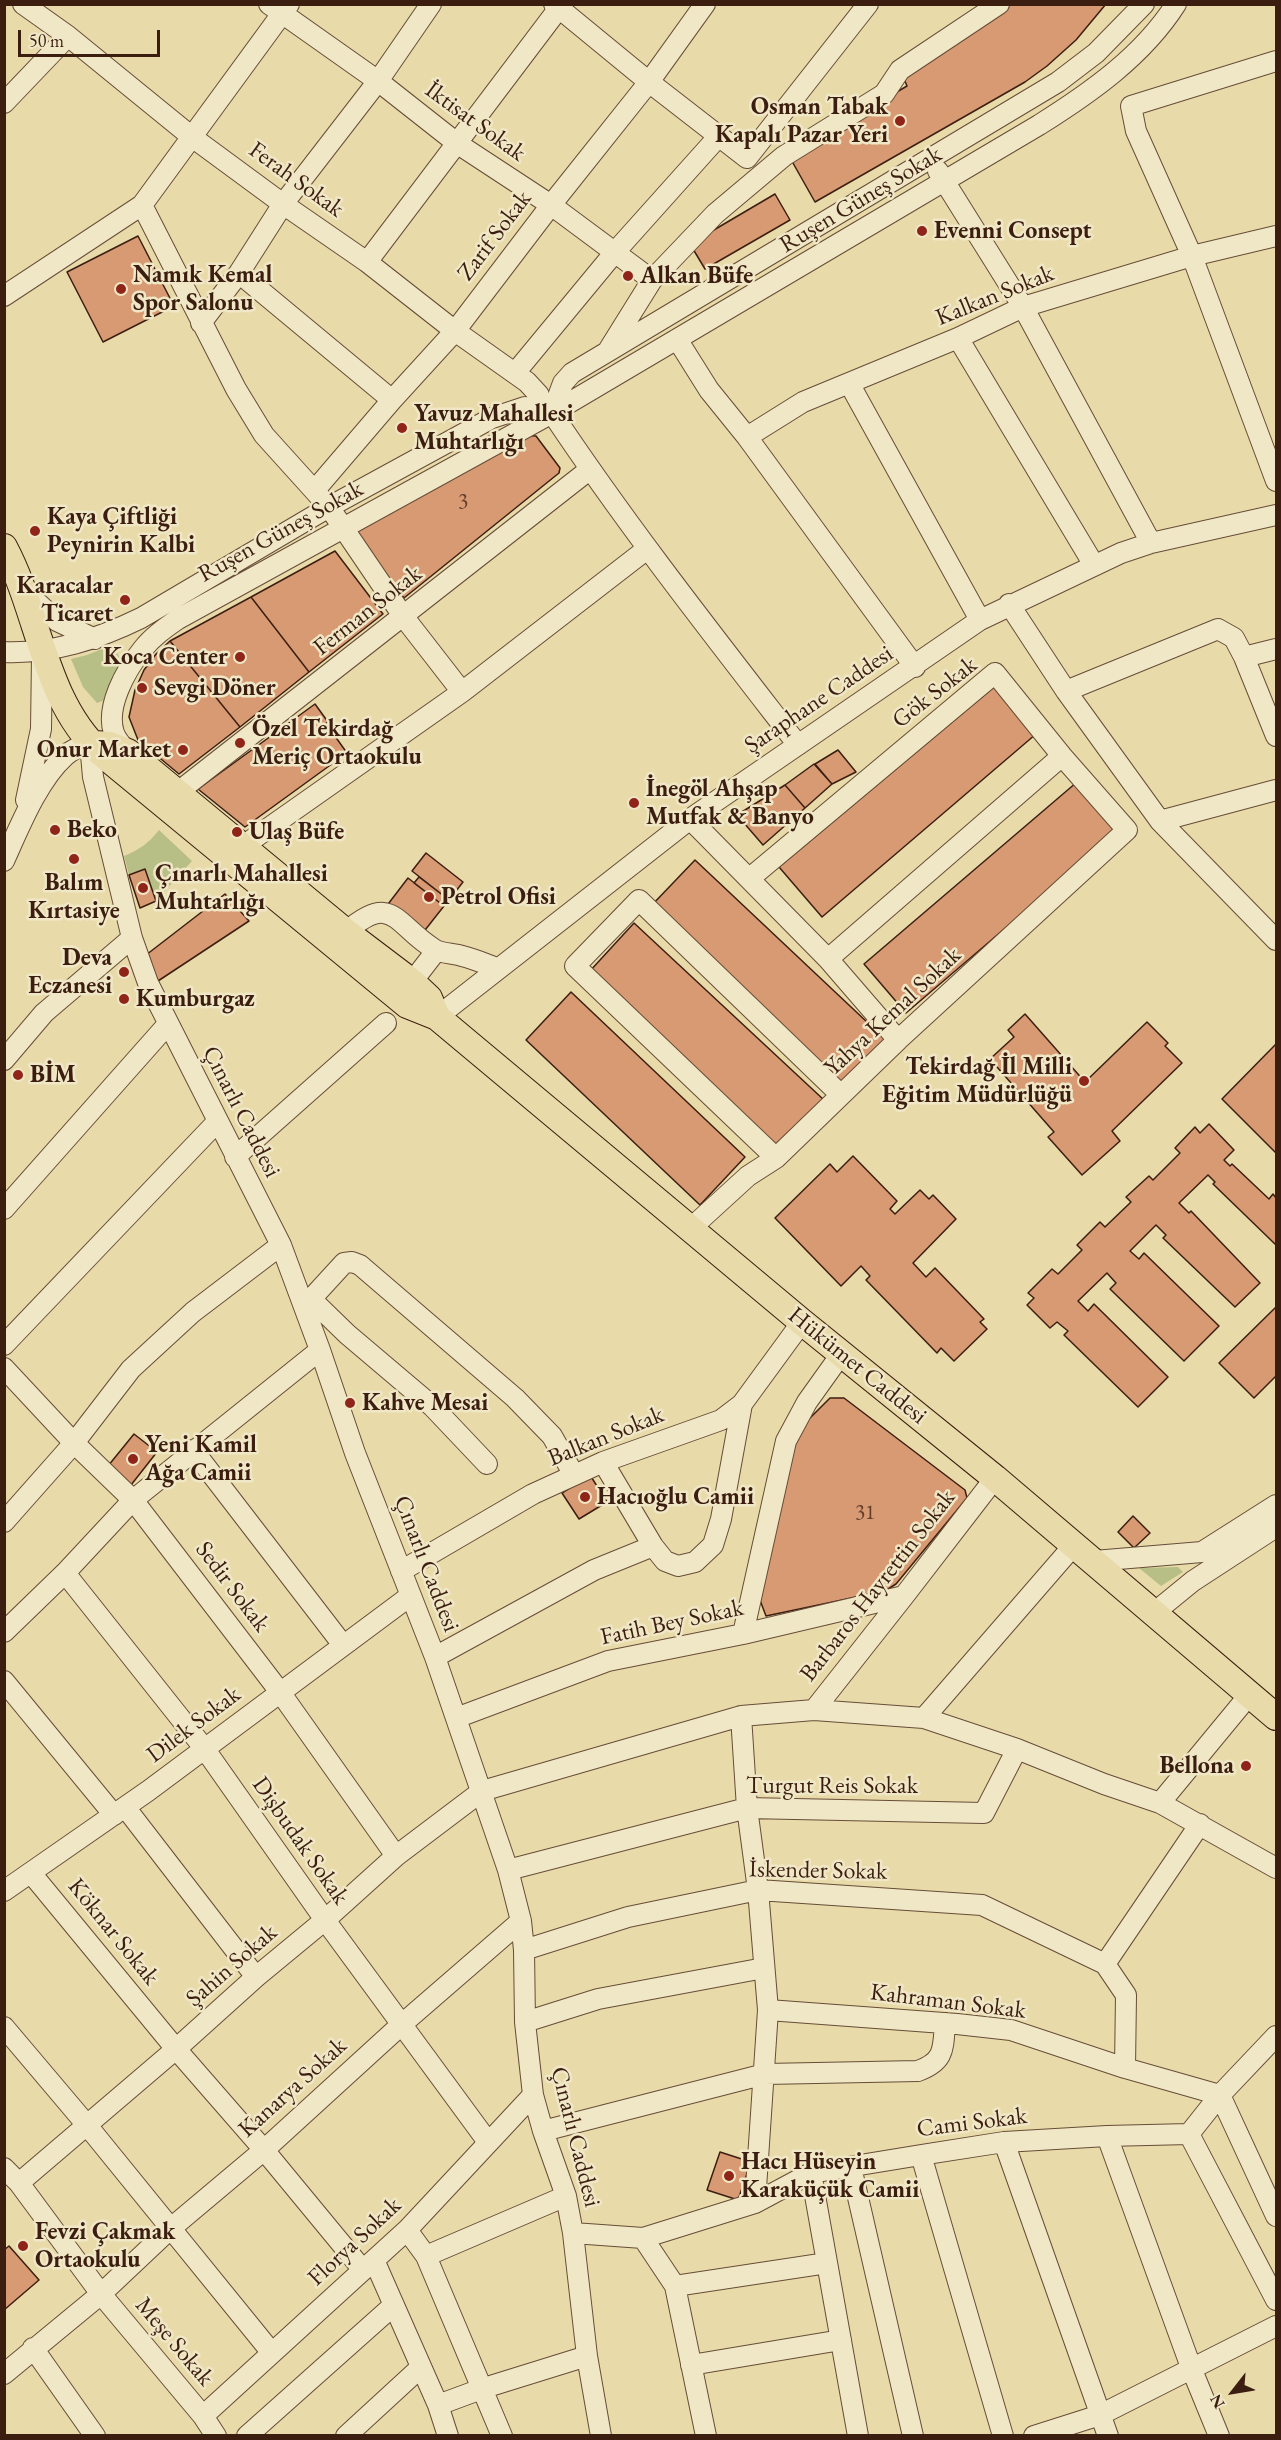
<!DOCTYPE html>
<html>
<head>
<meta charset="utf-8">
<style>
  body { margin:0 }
  #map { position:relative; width:1281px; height:2440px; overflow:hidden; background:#e8daa9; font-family:"EB Garamond",serif }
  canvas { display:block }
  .frame { position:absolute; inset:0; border:6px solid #3c1e11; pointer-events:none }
  .north { position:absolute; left:1203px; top:2362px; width:60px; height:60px; -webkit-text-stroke:4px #f0e7c7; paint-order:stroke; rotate:239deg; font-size:16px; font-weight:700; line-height:24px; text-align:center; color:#3c1e11 }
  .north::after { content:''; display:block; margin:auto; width:21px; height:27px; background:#3c1e11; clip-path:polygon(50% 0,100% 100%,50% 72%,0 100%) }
  .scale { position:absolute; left:18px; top:30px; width:142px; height:27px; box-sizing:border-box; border:3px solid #3c1e11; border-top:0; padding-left:8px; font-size:18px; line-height:21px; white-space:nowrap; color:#3c1e11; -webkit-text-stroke:4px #f0e7c7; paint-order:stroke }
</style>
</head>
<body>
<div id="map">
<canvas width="1281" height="2440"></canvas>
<div class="frame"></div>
<div class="north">N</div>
<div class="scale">50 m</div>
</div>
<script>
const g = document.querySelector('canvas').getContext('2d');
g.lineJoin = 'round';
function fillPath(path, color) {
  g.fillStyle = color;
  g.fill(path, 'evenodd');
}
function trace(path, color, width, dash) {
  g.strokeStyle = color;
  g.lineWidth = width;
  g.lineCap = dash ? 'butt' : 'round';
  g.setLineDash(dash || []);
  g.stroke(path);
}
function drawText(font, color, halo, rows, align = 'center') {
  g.font = font + ' "EB Garamond",serif';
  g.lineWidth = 5;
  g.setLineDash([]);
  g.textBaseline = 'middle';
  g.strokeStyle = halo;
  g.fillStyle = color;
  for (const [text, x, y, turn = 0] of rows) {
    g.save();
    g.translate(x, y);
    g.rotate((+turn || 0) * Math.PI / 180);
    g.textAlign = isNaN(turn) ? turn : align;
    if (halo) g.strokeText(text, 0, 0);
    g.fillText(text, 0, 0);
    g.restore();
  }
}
fillPath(new Path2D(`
  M 112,645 L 123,663 L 108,699 L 97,703 L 83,687 L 71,659 L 87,655 Z
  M 159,830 L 192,861 L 156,901 L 145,869 L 129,875 L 124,856 C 139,850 149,843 159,830 Z
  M 1178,1567 L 1183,1572 L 1161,1586 L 1139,1568 Z`), '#b7bf87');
const building = new Path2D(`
  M 1011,4 L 1106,4 L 1076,40 L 1047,66 L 1025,82 L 815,202 L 789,156 L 907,86 L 902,74 Z
  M 775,194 L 790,220 L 705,269 L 690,244 Z
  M 138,236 L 174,306 L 103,342 L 67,272 Z
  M 520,435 L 536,436 L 560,468 L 559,473 L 404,598 L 351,531 Z
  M 335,551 L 383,614 L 309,672 L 251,597 Z
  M 251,597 L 309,672 L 240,727 L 170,641 Z
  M 170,641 L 240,727 L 179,774 L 138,740 L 129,717 L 135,690 L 144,670 L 156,654 Z
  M 994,687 L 1036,734 L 822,917 L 779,867 Z
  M 315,704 L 328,722 L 319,728 L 326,737 L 332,732 L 347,753 L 245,827 L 198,789 Z
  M 838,750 L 856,772 L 832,784 L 815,764 Z
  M 814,764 L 832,784 L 805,808 L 785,785 Z
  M 1077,782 L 1119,831 L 906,1013 L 864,964 Z
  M 785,785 L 805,808 L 763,845 L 737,815 Z
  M 426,853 L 463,882 L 449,900 L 412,871 Z
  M 695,860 L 885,1039 L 842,1086 L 651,906 Z
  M 145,869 L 156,901 L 140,908 L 129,875 Z
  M 419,877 L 449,900 L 444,906 L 414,883 Z
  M 408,878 L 444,906 L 418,939 L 382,912 Z
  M 225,894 L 249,921 L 158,981 L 146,955 Z
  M 634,923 L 824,1100 L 779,1149 L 589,972 Z
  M 571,992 L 745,1157 L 700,1205 L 526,1040 Z
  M 1025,1014 L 1085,1082 L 1147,1022 L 1168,1043 L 1165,1046 L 1182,1063 L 1112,1131 L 1120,1141 L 1082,1175 L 1048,1137 L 1054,1132 L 990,1059 L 1014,1037 L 1008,1030 Z
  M 1276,1044 L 1276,1153 L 1222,1099 Z
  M 1209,1124 L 1234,1150 L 1224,1160 L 1230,1166 L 1232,1164 L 1269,1199 L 1273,1194 L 1276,1198 L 1276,1245 L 1213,1184 L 1215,1182 L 1208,1175 L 1179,1203 L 1189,1213 L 1191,1211 L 1260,1283 L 1235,1307 L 1163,1238 L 1166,1235 L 1156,1225 L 1130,1251 L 1139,1259 L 1144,1253 L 1219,1326 L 1184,1361 L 1110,1289 L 1116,1283 L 1107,1273 L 1078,1301 L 1088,1311 L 1094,1304 L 1168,1377 L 1138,1407 L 1064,1335 L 1068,1331 L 1057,1322 L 1050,1328 L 1027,1305 L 1034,1298 L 1028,1293 L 1052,1269 L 1058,1274 L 1082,1250 L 1077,1245 L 1100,1222 L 1105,1227 L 1131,1202 L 1126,1197 L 1149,1176 L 1153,1180 L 1180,1153 L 1175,1148 L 1195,1127 L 1200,1133 Z
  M 853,1156 L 897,1201 L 890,1209 L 895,1214 L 920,1190 L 929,1199 L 933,1195 L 956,1219 L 913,1263 L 926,1277 L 935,1268 L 984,1319 L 980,1322 L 987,1329 L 954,1361 L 941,1348 L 937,1353 L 866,1280 L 870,1276 L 861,1266 L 841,1286 L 775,1218 L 830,1164 L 837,1172 Z
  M 1276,1307 L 1276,1376 L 1254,1398 L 1219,1363 Z
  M 830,1398 L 844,1398 L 965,1490 L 967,1498 L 896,1584 L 885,1591 L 766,1616 L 755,1587 L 793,1435 Z
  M 134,1434 L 157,1452 L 131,1485 L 108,1466 Z
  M 590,1475 L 607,1502 L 579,1519 L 562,1493 Z
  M 1133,1516 L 1150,1533 L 1134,1548 L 1118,1532 Z
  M 720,2152 L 751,2162 L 738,2200 L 707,2190 Z
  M 9,2246 L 39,2280 L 4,2310 L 4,2250 Z`);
fillPath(building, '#d79a73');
trace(building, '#3c1e11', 1.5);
const minor = new Path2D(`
  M 23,4 L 68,36 L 192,137 L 283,204 L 367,262 L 455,331 L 527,382 L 539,395
  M 269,4 L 378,81 L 458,144 L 551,205 L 652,280
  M 554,4 L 649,82 L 747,158 L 868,4
  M 1276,61 L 1131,106 L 1136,131 L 1192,256 L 1276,481
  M 4,103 L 68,36
  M 938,171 L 1023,307 L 1151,543
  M 142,205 L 236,389 L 264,435 L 329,507 L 403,616 L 462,692
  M 367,262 L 562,4
  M 239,273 L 392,400
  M 4,296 L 142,205 L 289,4
  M 201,323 L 239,273 L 283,204 L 378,81 L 431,4
  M 958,338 L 1094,565
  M 677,339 L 709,390 L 747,437 L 915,667
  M 609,349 L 652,280 L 715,214 L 784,156 L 884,94 L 900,70 L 999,4
  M 515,373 L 615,252 L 718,137
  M 849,383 L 980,620
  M 552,413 L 563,383 L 572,373 L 1058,82 L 1096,53 L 1144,4
  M 552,413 C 628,527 713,635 798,745
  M 747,437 L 803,402 L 958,338 L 1023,307 L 1192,256 L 1276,236
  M 315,490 L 392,400 L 455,331 L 551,205 L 649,82 L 705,4
  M 25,591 L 57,621 L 95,639
  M 1009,604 L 1066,691 L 1160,821 L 1276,940
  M 4,652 C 53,654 98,639 141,618 L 329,507 L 492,418 L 525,407 L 552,413
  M 1244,657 L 1276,736
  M 1066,691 L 1218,629 L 1234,638 L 1244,657 L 1276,649
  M 128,752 C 122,746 117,741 114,733 C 105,707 126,670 142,650 C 152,637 165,628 178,619 L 552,413 L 1039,125 C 1090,93 1143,56 1176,4
  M 178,792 L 589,470
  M 26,800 L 41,729 L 42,657
  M 690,819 L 828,959 L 898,1040
  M 1160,821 L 1276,790
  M 243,846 L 462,692 L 647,549
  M 4,861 C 19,828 38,780 65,756 C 72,749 81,746 90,743 L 93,777 L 132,938 L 148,983 L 281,1245 L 320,1350 L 355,1453 L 435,1657 L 508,1870 L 521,1921 L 524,1950 L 525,2022 L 533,2095 L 543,2131 L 566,2196 L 573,2233 L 587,2356 L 601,2436
  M 346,932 C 393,891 395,925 434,949 C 442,954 453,953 462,956 C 474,959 486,964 497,968
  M 828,959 L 1062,756
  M 412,982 L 436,951
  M 437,1017 L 690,819 L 980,620 L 1121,553 L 1151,543 L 1276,515
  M 4,1060 L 44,1013 L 132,938
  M 235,1157 L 386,1023
  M 776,1158 L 575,966 L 639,900 L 841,1095
  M 4,1209 L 168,1024
  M 690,1229 L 748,1176 L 776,1158 L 898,1040 L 1127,830 L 1062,756 L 995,673 L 750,878
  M 301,1299 L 311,1299 L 344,1263 L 352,1262 L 360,1265 L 515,1398 L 552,1436 L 574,1475
  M 311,1299 L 347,1334 L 432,1406 L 487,1464
  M 4,1345 L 217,1122
  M 4,1368 L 74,1443 L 133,1500 L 280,1692 L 396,1856
  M 193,1450 L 343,1645
  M 603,1462 L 653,1546 L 665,1561 L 678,1566 L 695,1562 L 713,1545 L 721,1519 L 742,1404
  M 4,1522 L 74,1443 L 131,1369 L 193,1312 L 281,1245
  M 1094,1561 L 1202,1552 L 1276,1505
  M 401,1571 L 533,1494 L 603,1462 L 721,1420 L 742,1404 L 802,1322
  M 65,1573 L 204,1748 L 325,1920 L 488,2142
  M 1155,1612 L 1193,1581 L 1276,1527
  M 4,1632 L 65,1573 L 133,1500 L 320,1350
  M 743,1634 L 786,1441 L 807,1402 L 842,1353
  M 435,1657 L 594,1570 L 653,1546
  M 4,1681 L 114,1815
  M 814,1710 L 904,1596 L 995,1478
  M 741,1716 L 747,1808 L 758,1890 L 768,2010 L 755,2203
  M 456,1718 L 608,1661 L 743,1634 L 904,1596
  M 924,1718 L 1017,1749 L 1104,1784 L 1160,1803 L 1276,1868
  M 1160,1803 L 1250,1694
  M 125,1807 L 256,1977
  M 508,1870 L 747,1808 L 984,1813 L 1017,1749
  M 31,1873 L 176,2049 L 264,2150 L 363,2270
  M 4,1891 L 148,1791 L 410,1596
  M 524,1950 L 628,1917 L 758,1890 L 982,1905 L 1105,1964
  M 1105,1964 L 1200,1824
  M 1105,1964 L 1126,1995 L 1125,2068
  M 768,2010 L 957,2024 L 1011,2030 L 1125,2068 L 1220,2095 L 1276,2216
  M 525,2022 L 598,1999 L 764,1968
  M 4,2027 L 86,2124 L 272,2353
  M 543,2131 L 765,2074 L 918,2071 C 945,2061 943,2049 945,2023
  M 1189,2134 L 1276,2300
  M 1107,2136 L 1192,2370 L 1219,2436
  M 1004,2142 L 1108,2436
  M 921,2155 L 1003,2436
  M 851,2167 L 913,2436
  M 4,2168 L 19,2183 L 101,2294 L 203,2416 L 216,2436
  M 811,2173 L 858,2436
  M 19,2183 L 176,2049 L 256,1977 L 325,1920 L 396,1856 L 482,1791 L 741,1716 L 814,1710 L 924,1718 L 1074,1545
  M 407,2230 L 426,2256 L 502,2436
  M 573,2233 L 643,2238 L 755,2203 L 811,2173 L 921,2155 L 1004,2142 L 1107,2136 L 1189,2134 L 1220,2095 L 1276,2036
  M 643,2238 L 675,2286 L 706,2436
  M 426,2256 L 566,2196
  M 374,2260 L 438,2405 L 448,2436
  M 675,2286 L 827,2263
  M 33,2348 L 95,2436
  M 691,2365 L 841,2340
  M 4,2374 L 101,2294 L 170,2229 L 264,2150 L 401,2025 L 521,1921
  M 438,2405 L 484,2388 L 587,2356
  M 203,2416 L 407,2230 L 533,2095
  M 247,2436 L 394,2305
  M 346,2436 L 420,2368
  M 1034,2436 L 1100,2415 L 1276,2326`);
const major = new Path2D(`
  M 4,547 C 40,614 43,699 101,753 L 407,1005 L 437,1017 L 802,1322 L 995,1478 L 1276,1717
  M 95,744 L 110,745 L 128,752 L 346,932 L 412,982 L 429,998 L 437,1017`);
trace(minor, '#674d37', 22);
trace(major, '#3c1e11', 28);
trace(minor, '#f0e7c7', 20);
trace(major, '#e8daa9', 26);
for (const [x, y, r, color] of [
  [900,121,6,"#8f2418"],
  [922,231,6,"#8f2418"],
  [628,276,6,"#8f2418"],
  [121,289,6,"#8f2418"],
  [402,428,6,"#8f2418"],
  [35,531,6,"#8f2418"],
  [125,600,6,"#8f2418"],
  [240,657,6,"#8f2418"],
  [142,688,6,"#8f2418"],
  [240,743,6,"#8f2418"],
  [183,750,6,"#8f2418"],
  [634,803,6,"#8f2418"],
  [55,830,6,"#8f2418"],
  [237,832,6,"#8f2418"],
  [74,859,6,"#8f2418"],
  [143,888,6,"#8f2418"],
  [429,897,6,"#8f2418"],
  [124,972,6,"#8f2418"],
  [124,999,6,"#8f2418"],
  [18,1075,6,"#8f2418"],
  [1084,1081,6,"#8f2418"],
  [350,1403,6,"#8f2418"],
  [133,1459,6,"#8f2418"],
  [585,1497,6,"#8f2418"],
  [1246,1766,6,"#8f2418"],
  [729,2176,6,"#8f2418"],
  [23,2246,6,"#8f2418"]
]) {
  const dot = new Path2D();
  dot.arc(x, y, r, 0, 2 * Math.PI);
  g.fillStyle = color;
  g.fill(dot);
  trace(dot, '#f0e7c7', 2);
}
drawText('21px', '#633d2a', null, [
  ["3",463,502],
  ["31",865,1513]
]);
drawText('bold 24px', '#3c1e11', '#f0e7c7', [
  ["Osman Tabak",888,107,"right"],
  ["Kapalı Pazar Yeri",888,135,"right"],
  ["Evenni Consept",934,231],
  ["Namık Kemal",133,275],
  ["Spor Salonu",133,303],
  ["Alkan Büfe",640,276],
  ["Yavuz Mahallesi",414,414],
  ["Muhtarlığı",414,442],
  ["Kaya Çiftliği",47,517],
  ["Peynirin Kalbi",47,545],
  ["Karacalar",113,586,"right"],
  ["Ticaret",113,614,"right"],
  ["Koca Center",228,657,"right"],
  ["Sevgi Döner",154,688],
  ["Özel Tekirdağ",252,729],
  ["Meriç Ortaokulu",252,757],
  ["Onur Market",171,750,"right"],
  ["İnegöl Ahşap",646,789],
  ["Mutfak & Banyo",646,817],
  ["Beko",67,830],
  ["Ulaş Büfe",249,832],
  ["Çınarlı Mahallesi",155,874],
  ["Muhtarlığı",155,902],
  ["Balım",74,883,"center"],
  ["Kırtasiye",74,911,"center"],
  ["Petrol Ofisi",441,897],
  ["Deva",112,958,"right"],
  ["Eczanesi",112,986,"right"],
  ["Kumburgaz",136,999],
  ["Tekirdağ İl Milli",1072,1067,"right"],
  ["Eğitim Müdürlüğü",1072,1095,"right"],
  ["BİM",30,1075],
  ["Kahve Mesai",362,1403],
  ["Yeni Kamil",145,1445],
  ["Ağa Camii",145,1473],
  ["Hacıoğlu Camii",597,1497],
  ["Bellona",1234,1766,"right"],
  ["Hacı Hüseyin",741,2162],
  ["Karaküçük Camii",741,2190],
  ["Fevzi Çakmak",35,2232],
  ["Ortaokulu",35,2260]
], 'left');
drawText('24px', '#3c1e11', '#f0e7c7', [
  ["İktisat Sokak",475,122,36],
  ["Ferah Sokak",296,180,36],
  ["Ruşen Güneş Sokak",861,200,-31],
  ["Zarif Sokak",495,236,-53],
  ["Kalkan Sokak",995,296,-22],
  ["Ruşen Güneş Sokak",281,532,-29],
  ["Ferman Sokak",368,611,-38],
  ["Gök Sokak",935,693,-38],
  ["Şaraphane Caddesi",819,700,-34],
  ["Yahya Kemal Sokak",893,1012,-43],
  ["Çınarlı Caddesi",241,1112,63],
  ["Hükümet Caddesi",857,1366,39],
  ["Balkan Sokak",606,1437,-22],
  ["Çınarlı Caddesi",426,1564,69],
  ["Barbaros Hayrettin Sokak",878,1586,-52],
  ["Sedir Sokak",232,1587,53],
  ["Fatih Bey Sokak",672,1623,-12],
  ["Dilek Sokak",194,1725,-37],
  ["Turgut Reis Sokak",832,1786],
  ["Dişbudak Sokak",300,1841,55],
  ["İskender Sokak",818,1871,1],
  ["Köknar Sokak",113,1932,51],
  ["Şahin Sokak",232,1966,-41],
  ["Kahraman Sokak",948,2002,7],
  ["Kanarya Sokak",293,2088,-42],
  ["Cami Sokak",972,2123,-7],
  ["Çınarlı Caddesi",575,2137,76],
  ["Florya Sokak",355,2242,-43],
  ["Meşe Sokak",174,2342,50]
]);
</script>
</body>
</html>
